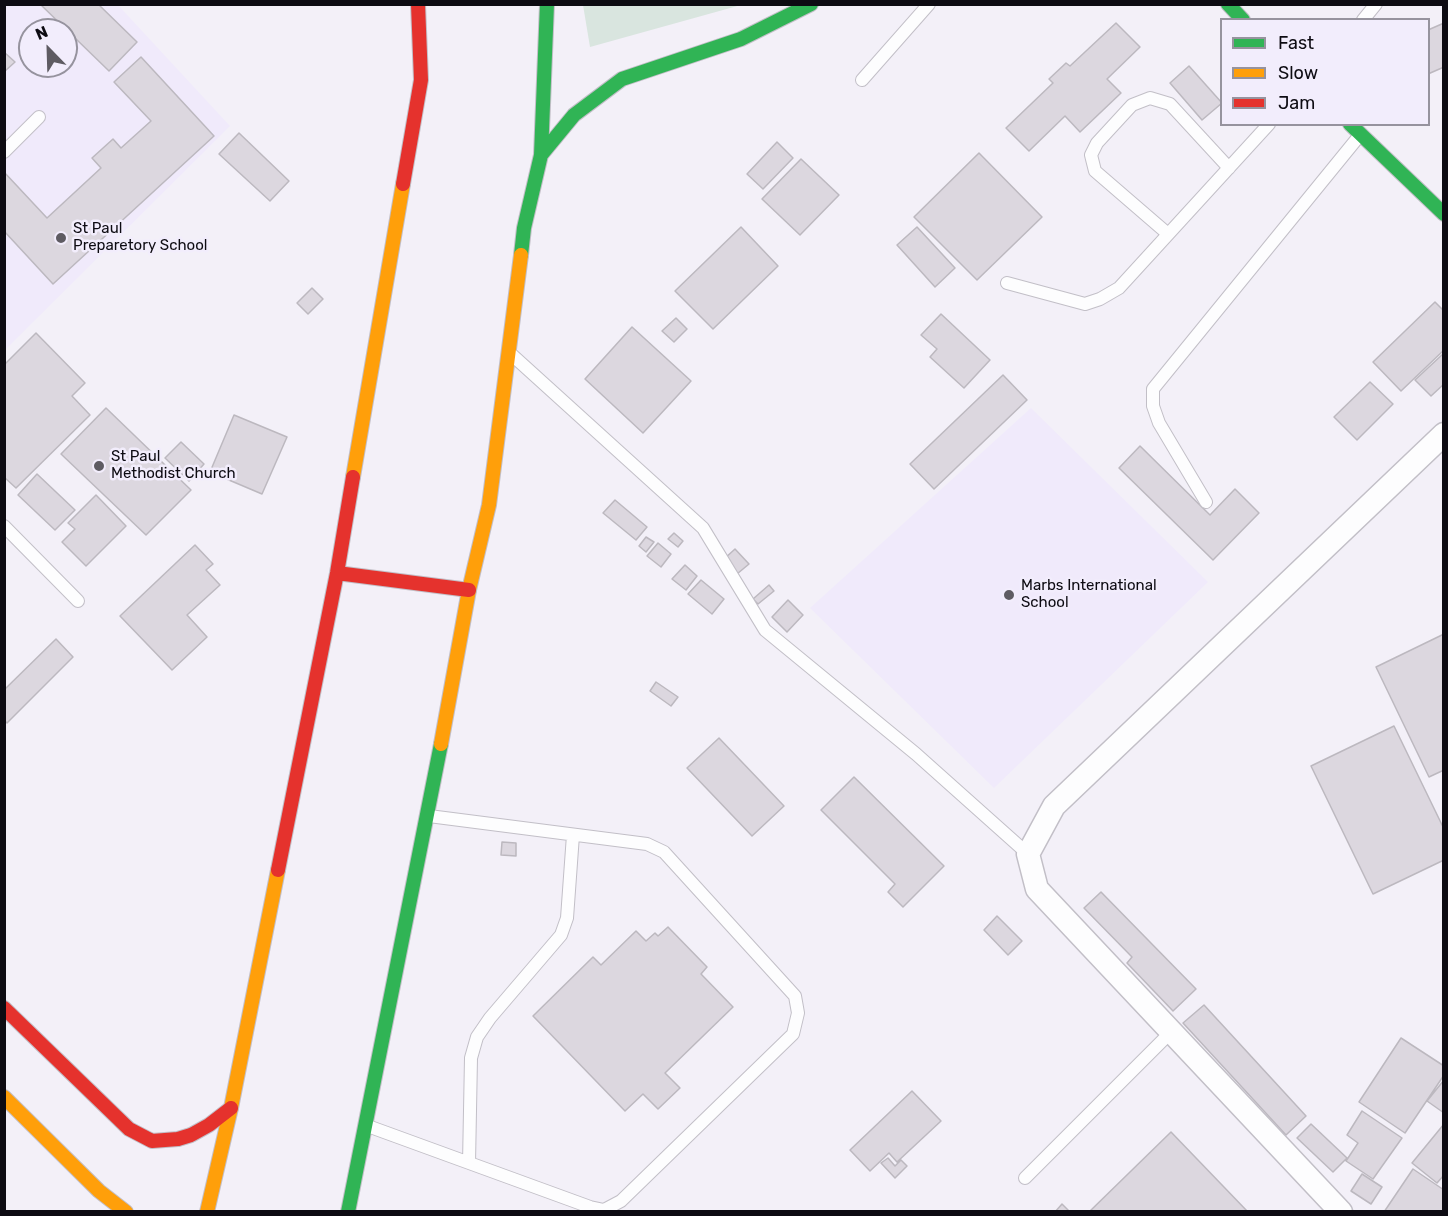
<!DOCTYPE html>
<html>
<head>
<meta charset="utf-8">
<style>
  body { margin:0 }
  #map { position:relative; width:1448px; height:1216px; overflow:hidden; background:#f3f0f8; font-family:Rubik,sans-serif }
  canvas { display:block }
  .frame { position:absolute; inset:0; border:6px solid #0d0b12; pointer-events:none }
  .legend { position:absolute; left:1220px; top:18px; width:210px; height:108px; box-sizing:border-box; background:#f2edfc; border:2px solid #96939e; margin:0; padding:8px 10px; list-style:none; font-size:18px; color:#0d0b12 }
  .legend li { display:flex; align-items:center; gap:12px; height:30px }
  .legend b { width:30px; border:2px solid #96939e }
  .north { position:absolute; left:18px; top:18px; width:60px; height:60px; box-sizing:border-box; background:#f2edfc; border:2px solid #96939e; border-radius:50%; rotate:337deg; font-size:16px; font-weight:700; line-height:24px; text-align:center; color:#0d0b12 }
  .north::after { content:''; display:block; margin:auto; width:21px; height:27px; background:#5e5b62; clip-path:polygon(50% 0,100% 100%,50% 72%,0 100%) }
</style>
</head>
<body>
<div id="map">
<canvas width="1448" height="1216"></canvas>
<div class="frame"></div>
<ul class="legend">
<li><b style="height:8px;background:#30b455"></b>Fast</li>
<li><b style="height:8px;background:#ff9f0a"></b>Slow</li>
<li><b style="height:8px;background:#e5322d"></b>Jam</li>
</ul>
<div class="north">N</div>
</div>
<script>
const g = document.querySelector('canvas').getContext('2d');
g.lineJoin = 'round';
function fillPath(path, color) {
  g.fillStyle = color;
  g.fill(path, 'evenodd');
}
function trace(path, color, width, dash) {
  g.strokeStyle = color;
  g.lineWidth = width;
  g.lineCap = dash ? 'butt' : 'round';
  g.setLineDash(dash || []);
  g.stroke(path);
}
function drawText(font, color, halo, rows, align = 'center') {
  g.font = font + ' Rubik,sans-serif';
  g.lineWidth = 5;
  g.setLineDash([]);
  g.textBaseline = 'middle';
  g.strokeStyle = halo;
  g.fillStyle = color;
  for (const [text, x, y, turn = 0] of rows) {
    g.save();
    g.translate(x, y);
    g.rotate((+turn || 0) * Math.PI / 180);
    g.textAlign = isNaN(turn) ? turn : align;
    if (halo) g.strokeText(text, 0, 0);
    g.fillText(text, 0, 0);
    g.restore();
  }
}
fillPath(new Path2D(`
  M 5,5 L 118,5 L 230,126 L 5,350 ZM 30,30 L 66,30 L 66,66 L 30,66 Z
  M 1031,408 L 1208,582 L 994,788 L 810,608 Z`), '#f0eafb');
fillPath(new Path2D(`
  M 583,5 L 583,4 L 741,5 L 590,47 Z`), '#d9e5df');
const building = new Path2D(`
  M 40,4 L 98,4 L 137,42 L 109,71 Z
  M 1116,23 L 1140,47 L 1107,79 L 1121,93 L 1080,132 L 1065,116 L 1029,151 L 1006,128 L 1053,83 L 1049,79 L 1066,63 L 1070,66 Z
  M 1444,23 L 1444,67 L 1428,74 L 1428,30 Z
  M 4,52 L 15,62 L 4,72 Z
  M 141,57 L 214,136 L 53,284 L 4,231 L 4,172 L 47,218 L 101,168 L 92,158 L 113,139 L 121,148 L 151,121 L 114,82 Z
  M 1189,66 L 1222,103 L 1202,120 L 1170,83 Z
  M 239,133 L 289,181 L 270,201 L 219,154 Z
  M 777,142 L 793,158 L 763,189 L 747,174 Z
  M 979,153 L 1042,217 L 977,280 L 914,217 Z
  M 801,159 L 839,195 L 800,235 L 762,199 Z
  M 741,227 L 778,266 L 713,329 L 675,291 Z
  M 917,227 L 955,268 L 935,287 L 897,245 Z
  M 312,288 L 323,299 L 308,314 L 297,303 Z
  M 1435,302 L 1444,311 L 1444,350 L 1401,391 L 1373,362 Z
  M 941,314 L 990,360 L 964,388 L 930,357 L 937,349 L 921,335 Z
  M 676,318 L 687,329 L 674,342 L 662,331 Z
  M 632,327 L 691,381 L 643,433 L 585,379 Z
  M 36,333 L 85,383 L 72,396 L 90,415 L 16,488 L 4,477 L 4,365 Z
  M 1444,353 L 1444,384 L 1431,396 L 1415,380 Z
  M 1003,375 L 1027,400 L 934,489 L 910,464 Z
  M 1370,382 L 1393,404 L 1357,440 L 1334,417 Z
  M 106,408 L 191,490 L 146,535 L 61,454 Z
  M 234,415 L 287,437 L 262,494 L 210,472 Z
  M 181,442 L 204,464 L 189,481 L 165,458 Z
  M 1140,446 L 1210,515 L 1235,489 L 1259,513 L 1213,560 L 1119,468 Z
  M 37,474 L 75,510 L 55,530 L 18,495 Z
  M 96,495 L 126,526 L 86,566 L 62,542 L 75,529 L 68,523 Z
  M 615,500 L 647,527 L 636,540 L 603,513 Z
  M 674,533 L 683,541 L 678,547 L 668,539 Z
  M 646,537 L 654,542 L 646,552 L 639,546 Z
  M 658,543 L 671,554 L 661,567 L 647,556 Z
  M 195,545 L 213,564 L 206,570 L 220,585 L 187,615 L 207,637 L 172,670 L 120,616 Z
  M 735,549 L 749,564 L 737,574 L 724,559 Z
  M 685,565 L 697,576 L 686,590 L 672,579 Z
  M 701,580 L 724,599 L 712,614 L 688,594 Z
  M 769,585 L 774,591 L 758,604 L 753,599 Z
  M 788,600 L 803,615 L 787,632 L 772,617 Z
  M 1444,634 L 1444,770 L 1429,777 L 1376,667 Z
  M 56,639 L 73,657 L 7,723 L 4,720 L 4,690 Z
  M 656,682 L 678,697 L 671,706 L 650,691 Z
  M 1394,726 L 1444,829 L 1444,860 L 1373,894 L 1311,766 Z
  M 719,738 L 784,806 L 752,836 L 687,768 Z
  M 854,777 L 944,866 L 903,907 L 888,892 L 895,884 L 821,810 Z
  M 502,842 L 516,843 L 516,856 L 501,855 Z
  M 1101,892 L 1196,989 L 1173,1011 L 1127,963 L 1132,957 L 1084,908 Z
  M 997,916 L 1022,941 L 1008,955 L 984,930 Z
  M 668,927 L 707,967 L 701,974 L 733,1007 L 665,1073 L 680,1088 L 658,1109 L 643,1094 L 625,1111 L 533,1016 L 593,957 L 601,965 L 636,931 L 646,941 L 655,933 L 658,936 Z
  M 1204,1005 L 1306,1116 L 1286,1135 L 1183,1023 Z
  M 1401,1038 L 1444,1066 L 1444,1075 L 1405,1133 L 1359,1102 Z
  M 1444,1080 L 1444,1113 L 1427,1101 Z
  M 912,1091 L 941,1121 L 897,1162 L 889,1153 L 870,1171 L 850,1150 Z
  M 1362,1111 L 1402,1138 L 1373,1179 L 1346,1161 L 1358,1143 L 1347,1135 Z
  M 1311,1124 L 1347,1158 L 1333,1172 L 1297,1138 Z
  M 1444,1124 L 1444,1175 L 1437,1183 L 1412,1163 Z
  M 1171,1132 L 1248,1212 L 1089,1212 Z
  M 888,1158 L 895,1166 L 901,1160 L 907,1166 L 895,1178 L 881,1163 Z
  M 1413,1169 L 1444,1190 L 1444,1212 L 1384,1212 Z
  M 1362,1174 L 1382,1187 L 1371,1204 L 1351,1191 Z
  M 1062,1204 L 1070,1212 L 1055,1212 Z`);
fillPath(building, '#dcd7df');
trace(building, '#bcb8bf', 1.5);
const lane = new Path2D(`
  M 1363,20 L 1376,4
  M 862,80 L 929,4
  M 4,152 L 39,117
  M 1168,234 L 1095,171 L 1091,155 L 1097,143 L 1132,105 L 1150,98 L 1170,104 L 1229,168
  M 1007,283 L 1085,304 L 1100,299 L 1119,288 L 1269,124
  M 511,354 L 703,528 L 765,630 L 916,754 L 1028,854
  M 1206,502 L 1159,423 L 1153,406 L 1153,389 L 1360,135
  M 4,526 L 78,601
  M 365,1125 L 590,1207 L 604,1210 L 621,1201 L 793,1034 L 798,1013 L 795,996 L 664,852 L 647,844 L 429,816
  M 469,1163 L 471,1058 L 477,1037 L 490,1018 L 561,935 L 567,918 L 573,835
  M 1025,1178 L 1171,1032`);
const street = new Path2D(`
  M 1341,1212 L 1037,889 L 1028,854 L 1054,806 L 1444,434`);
const fast = new Path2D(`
  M 1228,4 L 1243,20
  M 1350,124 L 1444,214
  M 541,155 L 574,115 L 622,79 L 741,39 L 811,4
  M 521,255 L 524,228 L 541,155 L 547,4
  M 348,1212 L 441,744`);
const slow = new Path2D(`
  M 353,477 L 403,184
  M 441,744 L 469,590 L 489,505 L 521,255
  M 4,1097 L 99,1191 L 126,1212
  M 207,1212 L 231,1108 L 278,870`);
const jam = new Path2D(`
  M 403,184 L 421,80 L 418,4
  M 337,573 L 469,590
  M 278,870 L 337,573 L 353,477
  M 4,1008 L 129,1129 L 152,1141 L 178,1139 L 191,1135 L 209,1125 L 231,1108`);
trace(lane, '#c2bfc7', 14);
trace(street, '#c2bfc7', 25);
trace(fast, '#c2bfc7', 16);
trace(slow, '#c2bfc7', 16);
trace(jam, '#c2bfc7', 16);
trace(lane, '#fdfdfe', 12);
trace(street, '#fdfdfe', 22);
trace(fast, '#30b455', 14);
trace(slow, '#ff9f0a', 14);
trace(jam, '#e5322d', 14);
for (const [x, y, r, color] of [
  [61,238,6,"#5e5b62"],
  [99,466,6,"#5e5b62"],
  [1009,595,6,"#5e5b62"]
]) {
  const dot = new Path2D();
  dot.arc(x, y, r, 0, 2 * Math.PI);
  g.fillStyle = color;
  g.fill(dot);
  trace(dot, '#f2edfc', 2);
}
drawText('15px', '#0d0b12', '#f2edfc', [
  ["St Paul",73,229],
  ["Preparetory School",73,246],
  ["St Paul",111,457],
  ["Methodist Church",111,474],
  ["Marbs International",1021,586],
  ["School",1021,603]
], 'left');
</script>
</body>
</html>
